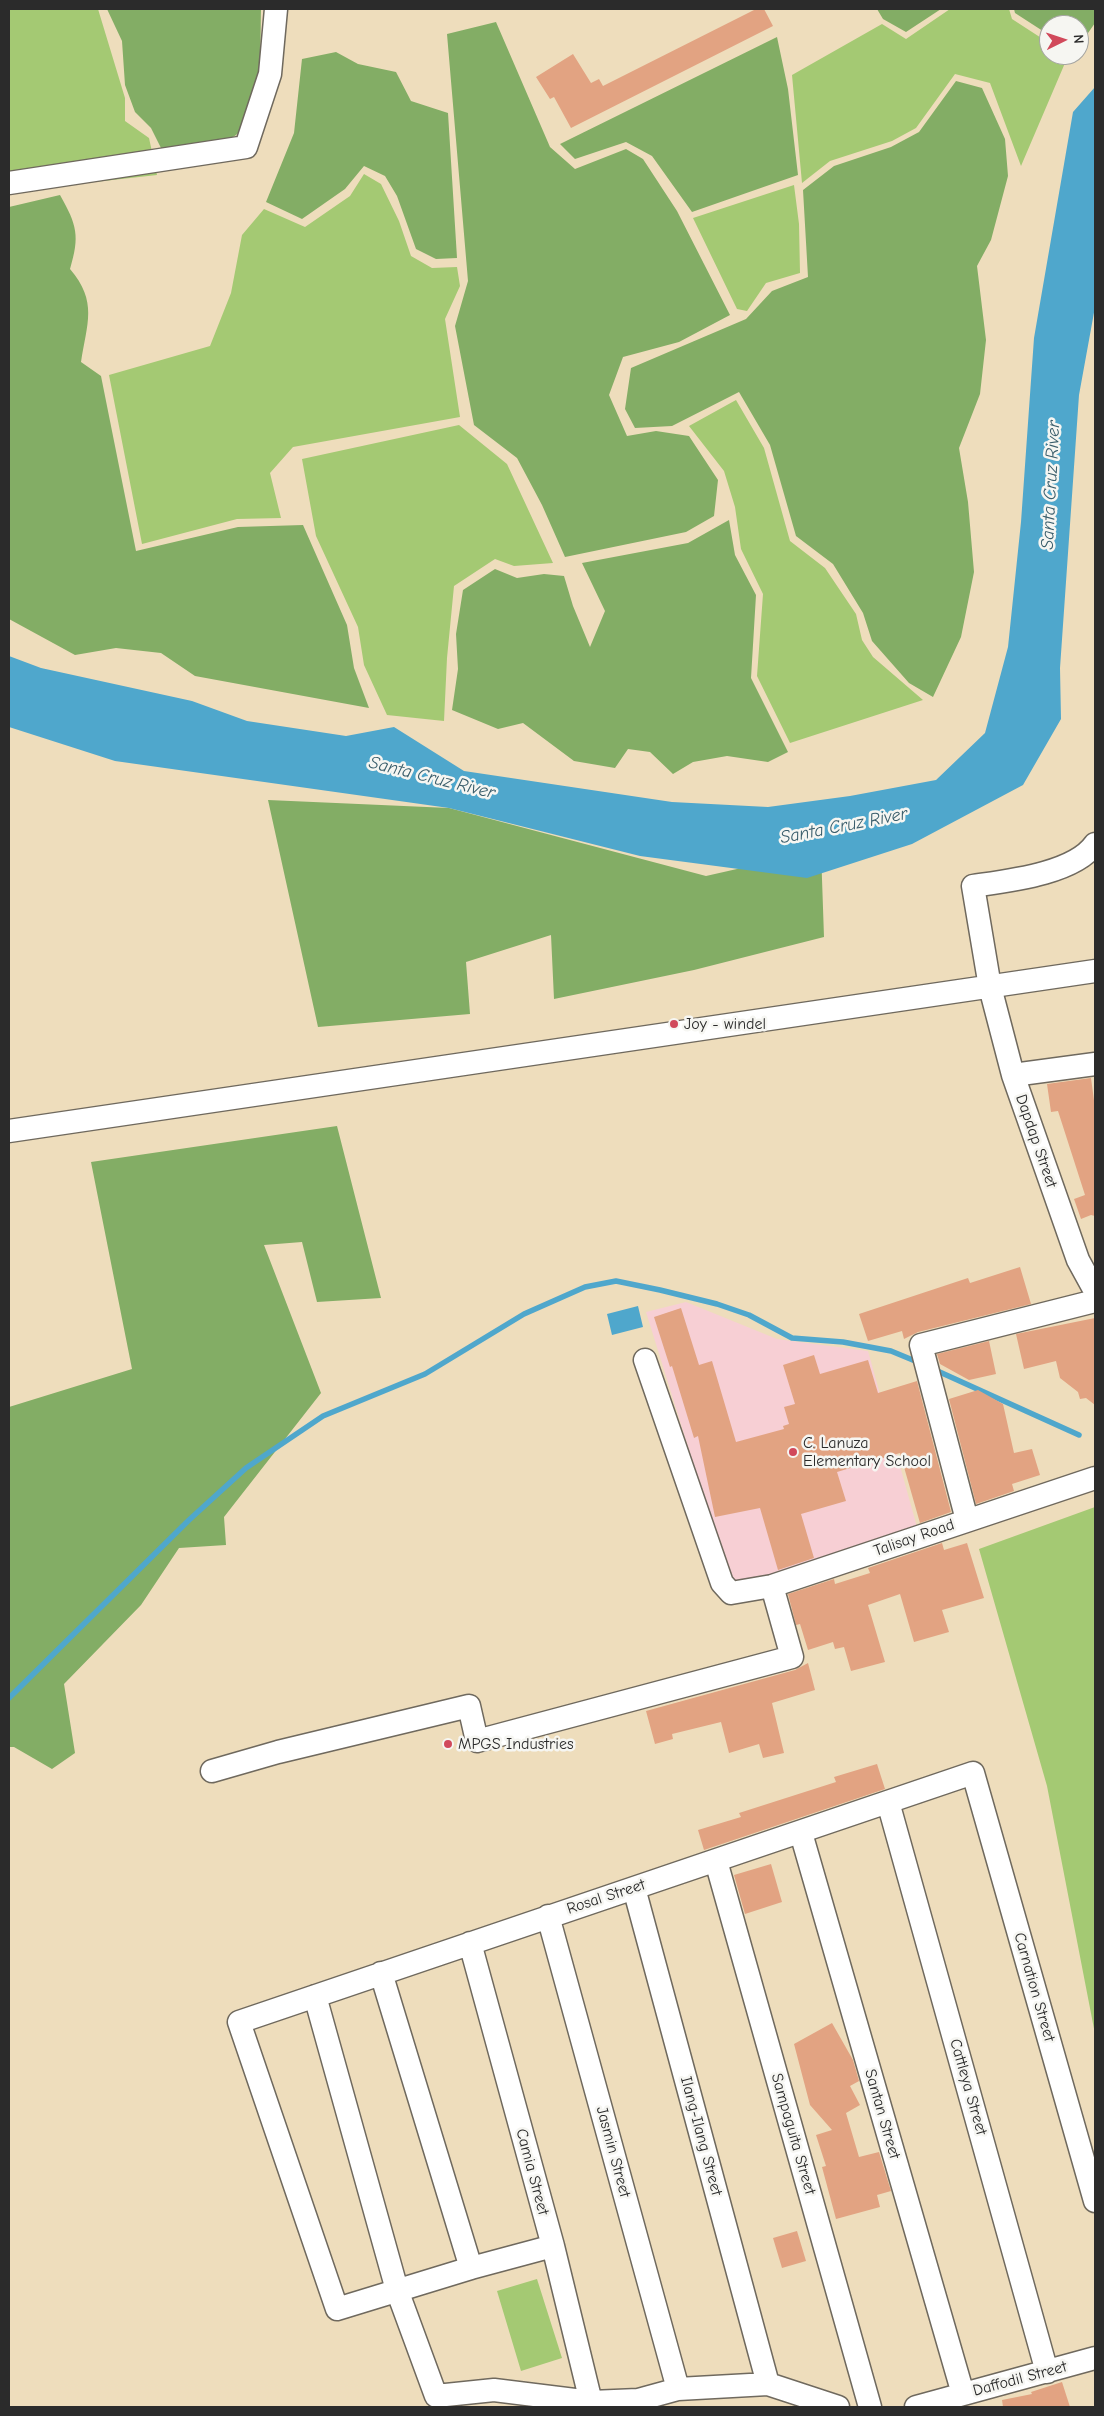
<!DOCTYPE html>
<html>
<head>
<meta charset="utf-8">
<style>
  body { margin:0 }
  #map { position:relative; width:1104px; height:2416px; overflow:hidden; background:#eeddbc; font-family:"Comic Neue",sans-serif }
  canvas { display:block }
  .frame { position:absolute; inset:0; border:10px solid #2b2b2b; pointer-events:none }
  .north { position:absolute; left:1039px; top:15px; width:50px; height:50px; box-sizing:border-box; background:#f6f6f2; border:1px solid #a5a5a2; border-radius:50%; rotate:86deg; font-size:14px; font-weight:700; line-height:20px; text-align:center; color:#2b2b2b }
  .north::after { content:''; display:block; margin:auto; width:18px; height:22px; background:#d1495b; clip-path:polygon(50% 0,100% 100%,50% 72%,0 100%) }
</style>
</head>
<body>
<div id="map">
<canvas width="1104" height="2416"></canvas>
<div class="frame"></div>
<div class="north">N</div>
</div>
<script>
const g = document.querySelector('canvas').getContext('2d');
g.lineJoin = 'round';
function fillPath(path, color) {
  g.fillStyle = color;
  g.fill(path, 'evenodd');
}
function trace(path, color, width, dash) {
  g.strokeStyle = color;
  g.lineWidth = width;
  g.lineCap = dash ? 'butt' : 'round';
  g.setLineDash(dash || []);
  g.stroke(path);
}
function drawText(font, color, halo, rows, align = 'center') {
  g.font = font + ' "Comic Neue",sans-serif';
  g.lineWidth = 5;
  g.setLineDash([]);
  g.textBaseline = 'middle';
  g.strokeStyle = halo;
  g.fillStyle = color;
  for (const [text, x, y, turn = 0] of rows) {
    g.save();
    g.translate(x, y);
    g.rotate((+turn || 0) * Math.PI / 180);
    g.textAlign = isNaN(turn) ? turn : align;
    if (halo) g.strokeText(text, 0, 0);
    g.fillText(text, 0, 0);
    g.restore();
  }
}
fillPath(new Path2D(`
  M 686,1302 L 777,1339 L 868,1351 L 917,1527 L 737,1585 L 730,1582 L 646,1312 Z`), '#f7cfd4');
fillPath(new Path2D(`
  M 9,9 L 98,9 L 125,98 L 125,121 L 149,138 L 157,175 L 23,190 L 9,195 Z
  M 950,9 L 1009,9 L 1012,19 L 1049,43 L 1049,55 L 1060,55 L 1065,63 L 1021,166 L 990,83 L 955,74 L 916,128 L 892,141 L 830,161 L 802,183 L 792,75 L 882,24 L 906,39 Z
  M 364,174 L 381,184 L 399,221 L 411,256 L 432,268 L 457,267 L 460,286 L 445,319 L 460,417 L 293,447 L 270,473 L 281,518 L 237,519 L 142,544 L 109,375 L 210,346 L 231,293 L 242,235 L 264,209 L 305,227 L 350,196 Z
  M 794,185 L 799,224 L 800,273 L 766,283 L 747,311 L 737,309 L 693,218 Z
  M 736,400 L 764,448 L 790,541 L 825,568 L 856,614 L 862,640 L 873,657 L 923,700 L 790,743 L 757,676 L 763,594 L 741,549 L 735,507 L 724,471 L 689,426 Z
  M 459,425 L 507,464 L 553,563 L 514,566 L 495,559 L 454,586 L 447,658 L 444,721 L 387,715 L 364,665 L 358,627 L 316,536 L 302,459 Z
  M 1095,1507 L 1095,2034 L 1047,1786 L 979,1549 Z
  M 537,2279 L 562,2358 L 521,2371 L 497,2291 Z`), '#a4c973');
fillPath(new Path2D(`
  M 107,9 L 261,9 C 260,41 264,113 236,135 C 222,146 179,146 161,148 L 151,128 L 135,112 L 125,85 L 122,41 Z
  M 877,9 L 941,9 L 906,32 L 883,19 Z
  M 1014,9 L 1095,9 L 1095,23 L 1079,46 L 1079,25 L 1049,25 L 1049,35 L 1015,13 Z
  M 496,22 L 550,147 L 575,169 L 626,149 L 643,159 L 677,211 L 730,315 L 679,342 L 623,357 L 609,395 L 627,436 L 656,431 L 689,436 L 718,480 L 714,516 L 686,532 L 565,557 L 542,505 L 517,458 L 474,425 L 455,326 L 468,281 L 447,34 Z
  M 777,37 L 788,89 L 798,175 L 692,212 L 652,156 L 626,142 L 575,159 L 560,144 Z
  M 336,52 L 358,64 L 396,72 L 411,101 L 448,113 L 457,258 L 436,259 L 416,249 L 397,196 L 385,176 L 364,166 L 345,189 L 302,219 L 266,202 L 294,133 L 302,59 Z
  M 956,81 L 982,88 L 1005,139 L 1008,176 L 991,240 L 977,266 L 986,340 L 980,394 L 959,448 L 968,502 L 974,572 L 961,637 L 933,697 L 909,683 L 872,641 L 863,613 L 833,564 L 796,536 L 770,445 L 739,392 L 672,426 L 635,428 L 625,409 L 631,368 L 746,319 L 772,291 L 808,277 L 803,190 L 834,166 L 891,147 L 919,132 Z
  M 60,195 C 77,225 80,236 70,269 C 98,302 87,323 81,362 L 101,376 L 136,551 L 238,527 L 303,525 L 347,625 L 354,668 L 369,708 L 195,676 L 161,653 L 116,648 L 75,655 L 9,619 L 9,207 Z
  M 729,520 L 735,555 L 756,595 L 751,678 L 788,752 L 768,762 L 727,756 L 693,762 L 673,774 L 650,752 L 628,749 L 615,768 L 574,761 L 523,723 L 498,729 L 452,710 L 458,669 L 456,634 L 463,590 L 495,569 L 517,578 L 544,574 L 564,576 L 573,606 L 590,647 L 605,611 L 582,563 L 688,543 Z
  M 268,800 L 449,808 L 706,876 L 821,850 L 824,937 L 694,970 L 554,999 L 551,935 L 466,962 L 470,1014 L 318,1027 Z
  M 337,1126 L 381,1298 L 317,1302 L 302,1242 L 264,1245 L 321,1393 L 224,1517 L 226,1545 L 179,1548 L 141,1605 L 64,1684 L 75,1753 L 52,1769 L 14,1747 L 9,1747 L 9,1407 L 132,1369 L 91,1162 Z`), '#83ad65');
fillPath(new Path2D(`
  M 1095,87 L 1095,307 L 1079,395 L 1060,668 L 1061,719 L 1023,785 L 912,844 L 807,878 L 640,856 L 449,808 L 115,761 L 9,727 L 9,656 L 41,668 L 192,701 L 247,721 L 346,736 L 394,727 L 464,771 L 672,802 L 768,807 L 850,796 L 936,780 L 985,733 L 1008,647 L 1021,522 L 1034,338 L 1073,112 Z
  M 638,1306 L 643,1327 L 612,1335 L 607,1314 Z`), '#4fa7cc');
trace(new Path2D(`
  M 933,1369 L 1079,1435
  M 9,1698 L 189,1520 L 246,1468 L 323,1416 L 425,1374 L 524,1314 L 585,1287 L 616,1281 L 660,1290 L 717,1304 L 749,1315 L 792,1338 L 843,1342 L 891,1351 L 920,1363`), '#4fa7cc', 5.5);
fillPath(new Path2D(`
  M 756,9 L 764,9 L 773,26 L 571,128 L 554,97 L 550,99 L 536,77 L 573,54 L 591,83 L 599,79 L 603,86 Z
  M 1091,1078 L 1095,1108 L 1095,1216 L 1091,1215 L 1081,1219 L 1074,1199 L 1085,1195 L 1058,1111 L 1051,1112 L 1047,1084 Z
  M 1020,1267 L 1031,1304 L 918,1332 L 904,1339 L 902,1331 L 868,1341 L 859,1314 L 968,1278 L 970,1283 Z
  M 681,1308 L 699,1365 L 712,1361 L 736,1442 L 784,1429 L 783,1426 L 789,1424 L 784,1407 L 795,1404 L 783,1365 L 814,1355 L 820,1374 L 868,1360 L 878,1393 L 917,1381 L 951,1512 L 920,1523 L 900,1453 L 837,1472 L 846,1501 L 801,1514 L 814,1558 L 778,1570 L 760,1508 L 715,1517 L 698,1436 L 694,1438 L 672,1366 L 670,1367 L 654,1317 Z
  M 1095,1318 L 1095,1405 L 1086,1398 L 1080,1399 L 1078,1392 L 1060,1378 L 1056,1361 L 1024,1369 L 1016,1334 Z
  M 989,1341 L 996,1374 L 969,1380 L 940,1364 L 937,1354 Z
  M 978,1390 L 1003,1404 L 1014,1453 L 1032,1449 L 1040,1475 L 1012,1484 L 1014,1491 L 976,1504 L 949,1399 Z
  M 942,1543 L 944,1550 L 967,1543 L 984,1598 L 942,1610 L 949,1632 L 914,1642 L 900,1594 L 868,1605 L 885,1662 L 851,1671 L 844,1647 L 835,1649 L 833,1642 L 808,1650 L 800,1624 L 796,1625 L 788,1594 L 834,1579 L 835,1584 L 870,1573 L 868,1568 Z
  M 808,1663 L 815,1690 L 772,1703 L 784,1753 L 763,1758 L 759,1744 L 729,1753 L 721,1722 L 672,1734 L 673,1739 L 655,1744 L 646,1711 L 795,1670 Z
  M 877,1764 L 885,1789 L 704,1850 L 698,1830 L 741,1817 L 739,1813 L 836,1782 L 834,1777 Z
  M 771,1864 L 782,1902 L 745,1914 L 734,1875 Z
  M 832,2023 L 853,2060 L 859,2081 L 850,2086 L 860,2105 L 846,2113 L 859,2157 L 879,2152 L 891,2191 L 877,2195 L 880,2207 L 836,2219 L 822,2167 L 826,2166 L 816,2135 L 832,2130 L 810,2105 L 794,2044 Z
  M 797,2231 L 806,2261 L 782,2268 L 773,2238 Z
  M 1062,2382 L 1070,2407 L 1003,2407 L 1002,2400 L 1032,2394 L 1031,2392 Z`), '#e2a382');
const street = new Path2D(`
  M 9,183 L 246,147 L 270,74 L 276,9
  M 1095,844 C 1074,874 1007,881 973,886 L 990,987 L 1013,1075 L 1078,1260 L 1095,1291
  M 1013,1075 L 1095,1064
  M 9,1131 L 1095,971
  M 645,1360 L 722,1583 L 731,1593 L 772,1586 L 1095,1478
  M 967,1520 L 921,1345 L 1095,1301
  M 212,1771 L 278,1752 L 469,1706 L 477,1741 L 792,1657 L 772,1586
  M 888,1802 L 1047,2372
  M 801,1833 L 963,2394
  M 716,1861 L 870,2407
  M 634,1888 L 768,2384
  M 548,1916 L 678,2389
  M 470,1943 L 553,2246 L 591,2402
  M 381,1973 L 471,2268
  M 315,1996 L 397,2290 L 436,2396 L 494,2390 L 591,2402 L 638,2400 L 678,2389 L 768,2384 L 838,2407
  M 553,2246 L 471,2268 L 337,2309 L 239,2022 L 973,1773 L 1095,2201
  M 916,2407 L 1095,2358`);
trace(street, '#6f695e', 25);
trace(street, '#fff', 22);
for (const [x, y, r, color] of [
  [674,1024,5,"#d1495b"],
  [793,1452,5,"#d1495b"],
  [448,1744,5,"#d1495b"]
]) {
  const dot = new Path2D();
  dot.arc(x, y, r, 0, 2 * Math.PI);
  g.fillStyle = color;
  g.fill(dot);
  trace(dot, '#f6f6f2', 2);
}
drawText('16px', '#2b2b2b', '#f6f6f2', [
  ["Joy - windel",684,1024],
  ["C. Lanuza",803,1443],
  ["Elementary School",803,1461],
  ["MPGS Industries",458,1744]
], 'left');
drawText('16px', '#2b2b2b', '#f6f6f2', [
  ["Dapdap Street",1036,1141,71],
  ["Talisay Road",914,1538,-19],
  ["Rosal Street",606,1897,-18],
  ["Carnation Street",1034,1987,74],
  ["Cattleya Street",968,2087,74],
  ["Santan Street",882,2114,74],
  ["Sampaguita Street",793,2134,74],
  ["Ilang-Ilang Street",701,2136,75],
  ["Jasmin Street",613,2152,75],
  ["Camia Street",532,2172,75],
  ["Daffodil Street",1020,2379,-15]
]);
drawText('italic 18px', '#395d6b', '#f6f6f2', [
  ["Santa Cruz River",1051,485,-87],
  ["Santa Cruz River",432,778,14],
  ["Santa Cruz River",844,826,-11]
]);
</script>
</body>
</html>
